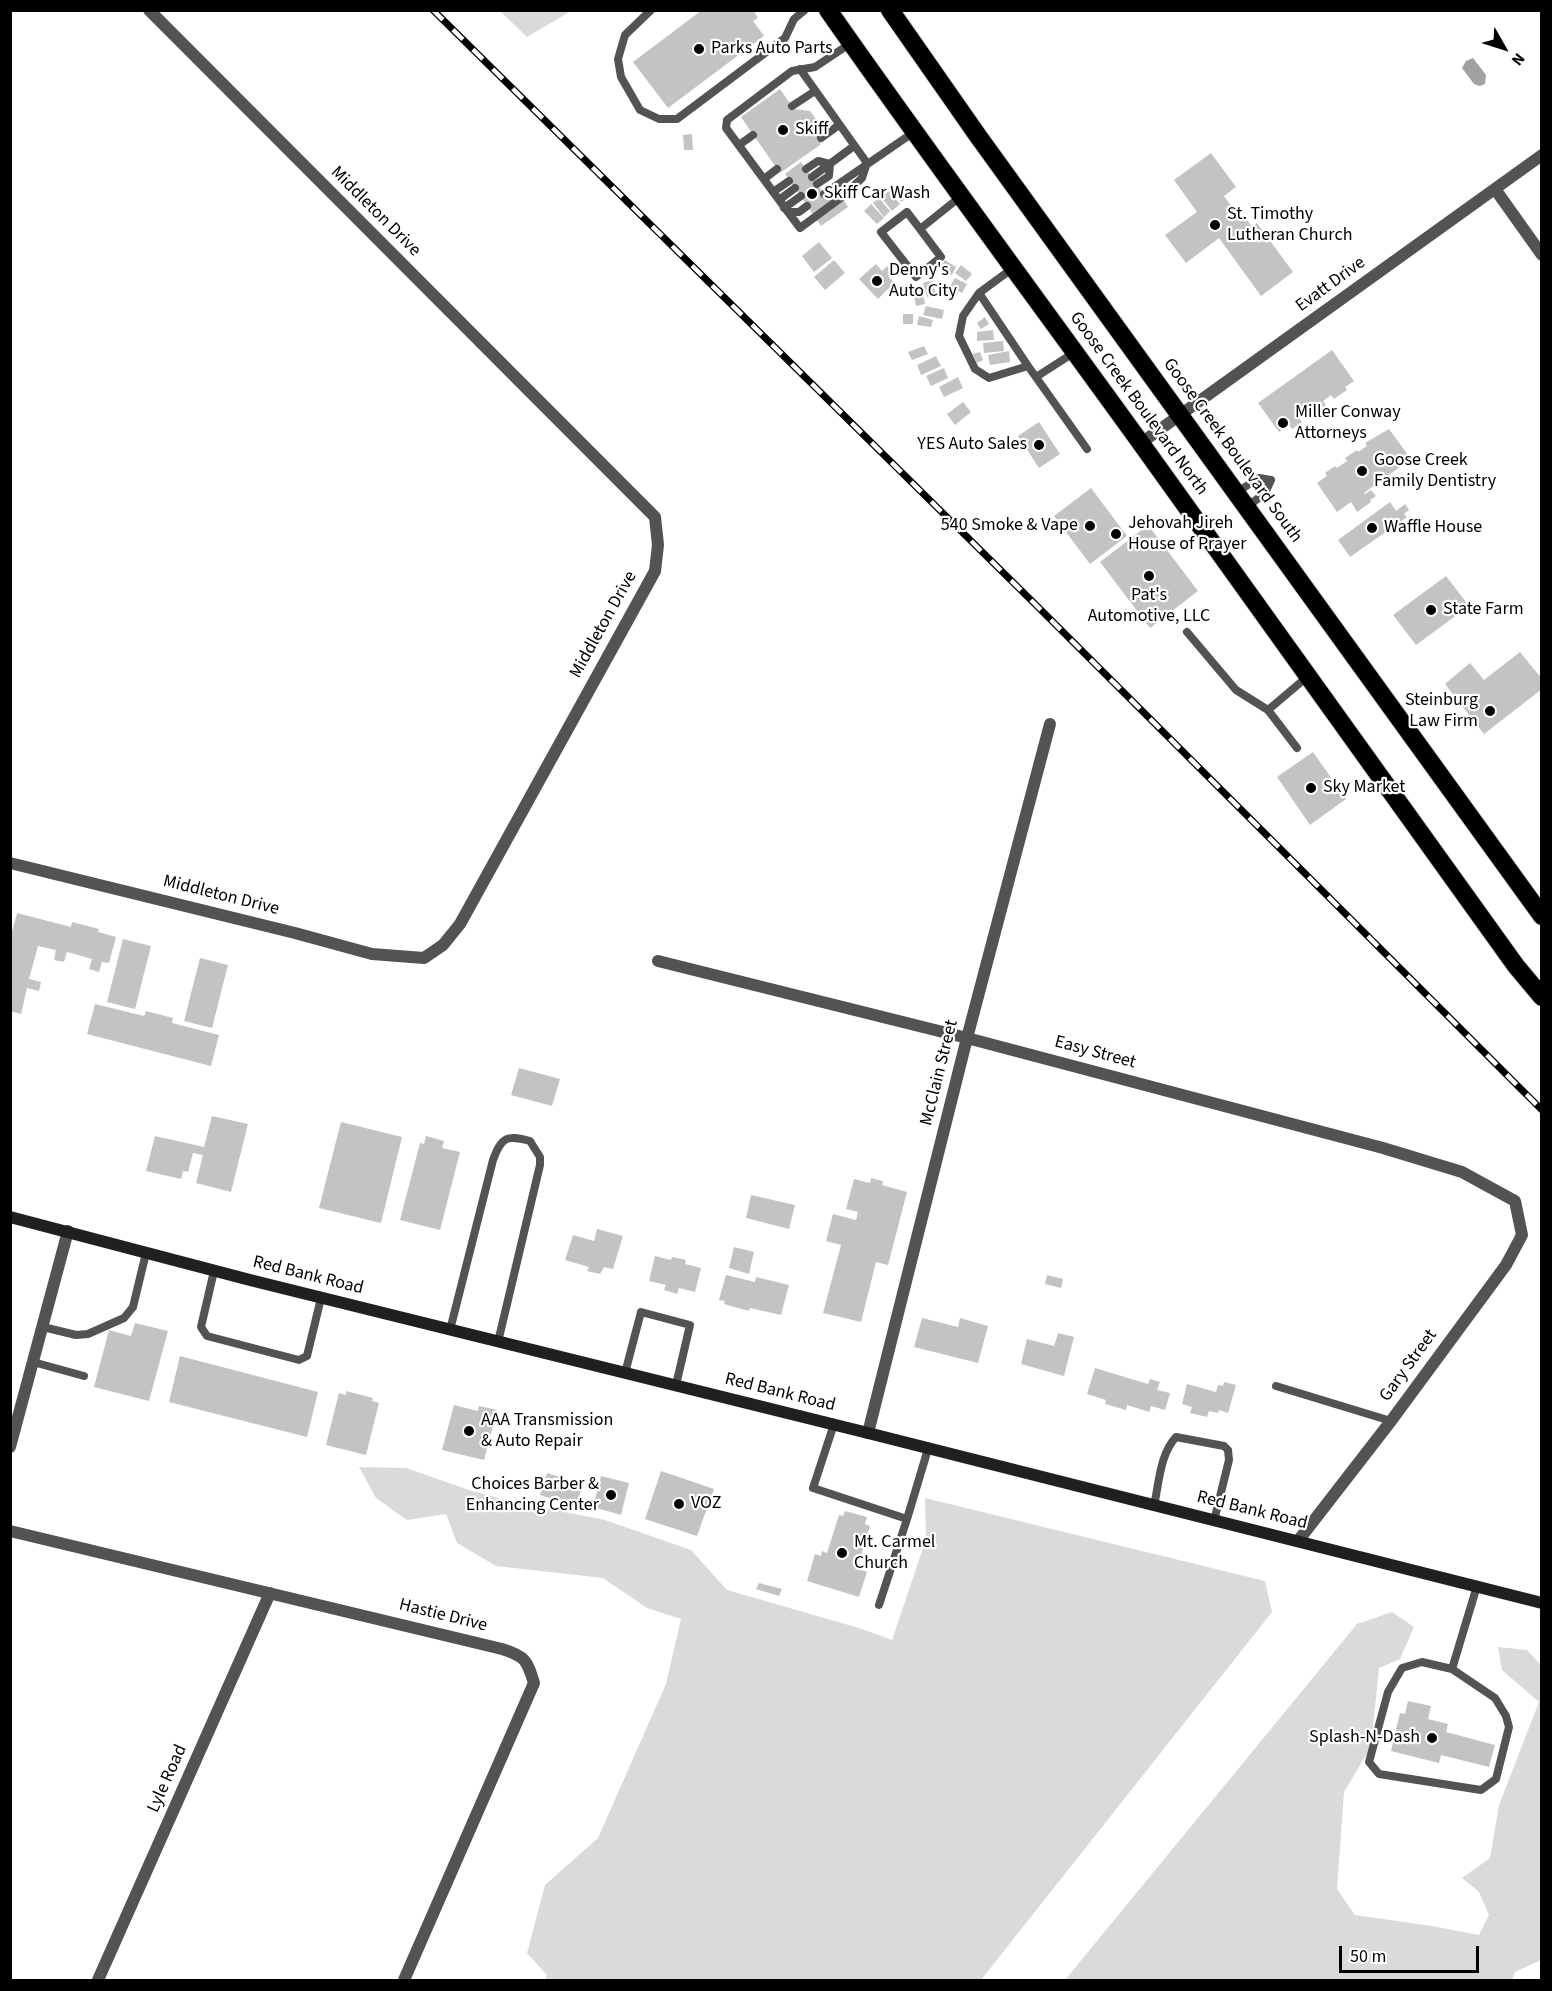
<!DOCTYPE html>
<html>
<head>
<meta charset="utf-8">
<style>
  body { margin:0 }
  #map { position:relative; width:1552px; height:1991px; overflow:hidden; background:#fff; font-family:"Source Sans 3",sans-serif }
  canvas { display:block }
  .frame { position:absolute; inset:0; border:12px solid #000; pointer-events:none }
  .north { position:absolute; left:1474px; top:18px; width:60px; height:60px; -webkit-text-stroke:4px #fff; paint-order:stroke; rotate:129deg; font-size:16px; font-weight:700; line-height:24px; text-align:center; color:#000 }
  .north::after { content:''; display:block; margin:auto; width:21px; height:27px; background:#000; clip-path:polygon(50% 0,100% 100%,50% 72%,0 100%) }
  .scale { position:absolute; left:1339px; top:1946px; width:140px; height:27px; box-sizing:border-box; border:3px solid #000; border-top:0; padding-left:8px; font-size:18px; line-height:21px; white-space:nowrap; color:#000; -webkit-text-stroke:4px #fff; paint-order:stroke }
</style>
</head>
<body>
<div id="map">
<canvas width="1552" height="1991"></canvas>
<div class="frame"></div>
<div class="north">N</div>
<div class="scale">50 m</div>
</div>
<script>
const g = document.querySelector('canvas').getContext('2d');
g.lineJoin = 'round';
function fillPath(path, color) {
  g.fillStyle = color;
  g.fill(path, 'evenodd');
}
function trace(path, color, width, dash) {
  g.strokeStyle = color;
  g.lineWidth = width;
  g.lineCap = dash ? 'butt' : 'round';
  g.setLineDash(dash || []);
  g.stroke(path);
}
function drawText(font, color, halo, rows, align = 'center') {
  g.font = font + ' "Source Sans 3",sans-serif';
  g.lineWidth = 4.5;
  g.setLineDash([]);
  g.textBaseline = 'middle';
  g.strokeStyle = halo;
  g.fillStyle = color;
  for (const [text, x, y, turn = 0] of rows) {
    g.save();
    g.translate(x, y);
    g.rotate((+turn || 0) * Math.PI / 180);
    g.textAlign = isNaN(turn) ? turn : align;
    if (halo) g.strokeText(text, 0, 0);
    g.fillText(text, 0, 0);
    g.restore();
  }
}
fillPath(new Path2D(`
  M 500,11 L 571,11 L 527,37 Z
  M 359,1467 L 406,1468 L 469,1490 L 506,1500 L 605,1520 L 691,1550 L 727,1590 L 859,1628 L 892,1640 L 926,1539 L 925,1498 L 1265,1581 L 1272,1612 L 981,1980 L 545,1980 L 547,1975 L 527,1953 L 545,1885 L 598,1838 L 666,1684 L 681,1619 L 647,1608 L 603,1578 L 496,1566 L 457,1543 L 446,1514 L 407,1520 L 376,1498 Z
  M 1392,1612 L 1414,1627 L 1400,1659 L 1379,1668 L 1371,1747 L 1344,1792 L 1337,1889 L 1355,1915 L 1432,1926 L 1479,1935 L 1489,1915 L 1479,1892 L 1462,1878 L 1490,1858 L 1499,1805 L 1539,1702 L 1502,1670 L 1498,1647 L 1527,1650 L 1541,1665 L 1541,1960 L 1515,1972 L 1512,1980 L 1065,1980 L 1357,1624 Z`), '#dadada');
fillPath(new Path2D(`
  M 1473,58 L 1486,75 L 1485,84 L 1480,86 L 1474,84 L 1462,68 L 1466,61 Z`), '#a1a1a1');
fillPath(new Path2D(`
  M 702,10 L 753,10 L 758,18 L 753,21 L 764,36 L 668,108 L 633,62 Z
  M 780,89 L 794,109 L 810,111 L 822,127 L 820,145 L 780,173 L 741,117 Z
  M 692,134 L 693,150 L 684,150 L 683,135 Z
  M 1211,153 L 1236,187 L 1224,196 L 1240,218 L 1244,215 L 1252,227 L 1257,223 L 1293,272 L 1261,296 L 1219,238 L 1186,263 L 1165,235 L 1197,212 L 1174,180 Z
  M 801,162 L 825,195 L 835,187 L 848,207 L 821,226 L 785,174 Z
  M 897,185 L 907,198 L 901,202 L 892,189 Z
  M 889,191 L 900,204 L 892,211 L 881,197 Z
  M 879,198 L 890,211 L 884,217 L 873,203 Z
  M 871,204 L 884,218 L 877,224 L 864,211 Z
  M 819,242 L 832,258 L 814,272 L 802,256 Z
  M 834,260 L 845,273 L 825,290 L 814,277 Z
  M 945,260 L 956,267 L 952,275 L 940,268 Z
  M 876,264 L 882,271 L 887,266 L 893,272 L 888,276 L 894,283 L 878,299 L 859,279 Z
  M 961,265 L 972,274 L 966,281 L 955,273 Z
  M 955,278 L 967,284 L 962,293 L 950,286 Z
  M 932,280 L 936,295 L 927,297 L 923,283 Z
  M 946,286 L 958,292 L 954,300 L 942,295 Z
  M 922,290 L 925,304 L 916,306 L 913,292 Z
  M 926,306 L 944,310 L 942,319 L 923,315 Z
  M 903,314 L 913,314 L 913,324 L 903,324 Z
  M 919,316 L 933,320 L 931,327 L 917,325 Z
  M 985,317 L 989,324 L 981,329 L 977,323 Z
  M 993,330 L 994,340 L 977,341 L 977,332 Z
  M 1003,341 L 1004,351 L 984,353 L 983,343 Z
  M 924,346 L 928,354 L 912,360 L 908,352 Z
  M 1332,350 L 1354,381 L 1345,387 L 1347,390 L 1334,399 L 1331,395 L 1323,401 L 1326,405 L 1313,414 L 1310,410 L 1299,418 L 1302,422 L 1292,429 L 1289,425 L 1279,432 L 1258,403 Z
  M 1009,351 L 1010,362 L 990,365 L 988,355 Z
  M 980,352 L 983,360 L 977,363 L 973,354 Z
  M 936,356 L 941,366 L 921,375 L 917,365 Z
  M 944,368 L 948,378 L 931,386 L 926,376 Z
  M 958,377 L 963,388 L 944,397 L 939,387 Z
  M 963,402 L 971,412 L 955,425 L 947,414 Z
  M 1039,422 L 1060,454 L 1039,468 L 1018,436 Z
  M 1389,429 L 1411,459 L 1364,493 L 1365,494 L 1371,490 L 1376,496 L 1370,500 L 1371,502 L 1357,512 L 1351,502 L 1337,512 L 1317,483 L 1327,476 L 1325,473 L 1335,466 L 1337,468 L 1347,461 L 1345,458 L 1357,450 L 1358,452 L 1367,446 L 1365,443 Z
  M 1091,488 L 1127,536 L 1090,564 L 1054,516 Z
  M 1390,502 L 1396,511 L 1405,504 L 1409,510 L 1404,514 L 1407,517 L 1350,557 L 1338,540 Z
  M 1148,525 L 1198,591 L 1150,628 L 1100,562 Z
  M 1446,576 L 1469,606 L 1416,645 L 1393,615 Z
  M 1520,652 L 1542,679 L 1542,689 L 1484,734 L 1445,684 L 1470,663 L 1484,680 Z
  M 1313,752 L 1346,799 L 1310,825 L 1277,777 Z
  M 17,913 L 71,927 L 72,922 L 99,929 L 98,932 L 116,937 L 109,963 L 102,962 L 99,972 L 89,969 L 92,959 L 67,952 L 64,962 L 54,960 L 56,950 L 38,946 L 29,979 L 41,982 L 39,991 L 27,988 L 21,1014 L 10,1011 L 10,939 Z
  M 123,939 L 151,946 L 135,1009 L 107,1002 Z
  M 200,958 L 228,965 L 212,1028 L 184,1021 Z
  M 95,1004 L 144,1016 L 146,1011 L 173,1018 L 172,1023 L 219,1035 L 211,1066 L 87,1034 Z
  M 519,1068 L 560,1079 L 552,1106 L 511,1095 Z
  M 212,1116 L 248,1124 L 231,1192 L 196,1183 L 203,1155 L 193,1153 L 188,1172 L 183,1171 L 181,1179 L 146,1171 L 155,1136 L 204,1147 Z
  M 341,1122 L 402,1137 L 381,1223 L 319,1208 Z
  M 426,1136 L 444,1141 L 442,1148 L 460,1152 L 440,1230 L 400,1220 L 420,1143 L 424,1144 Z
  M 871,1178 L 883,1181 L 882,1185 L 907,1192 L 888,1265 L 876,1262 L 861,1322 L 823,1313 L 841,1245 L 826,1241 L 833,1214 L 856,1220 L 858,1212 L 846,1209 L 854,1179 L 870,1183 Z
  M 751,1195 L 795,1205 L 789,1229 L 746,1218 Z
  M 597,1229 L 623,1236 L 613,1269 L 604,1267 L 600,1274 L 587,1271 L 589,1267 L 565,1260 L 573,1235 L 594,1241 Z
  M 734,1247 L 754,1252 L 749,1274 L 729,1268 Z
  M 655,1256 L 671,1260 L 672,1257 L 686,1260 L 685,1264 L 701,1268 L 695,1292 L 679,1288 L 677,1294 L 664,1290 L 666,1285 L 649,1281 Z
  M 726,1275 L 755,1282 L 756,1277 L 789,1285 L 781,1315 L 750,1308 L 749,1311 L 724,1304 L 725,1301 L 719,1300 Z
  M 1047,1275 L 1063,1279 L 1061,1288 L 1045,1284 Z
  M 922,1318 L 958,1327 L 960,1318 L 988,1326 L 978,1363 L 914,1347 Z
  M 135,1323 L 168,1331 L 149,1401 L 94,1387 L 109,1330 L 131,1336 Z
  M 1058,1333 L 1074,1337 L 1064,1376 L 1021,1364 L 1027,1339 L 1054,1346 Z
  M 180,1356 L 318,1392 L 307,1437 L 169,1402 Z
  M 1095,1368 L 1148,1384 L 1150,1379 L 1160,1382 L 1157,1390 L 1170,1393 L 1165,1410 L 1151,1406 L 1149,1412 L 1127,1405 L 1126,1410 L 1105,1404 L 1106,1400 L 1087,1394 Z
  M 1224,1382 L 1236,1385 L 1228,1413 L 1219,1410 L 1218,1413 L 1209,1411 L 1207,1417 L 1190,1413 L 1192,1407 L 1182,1404 L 1187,1384 L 1216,1392 L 1218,1385 L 1223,1386 Z
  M 346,1391 L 373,1398 L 372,1401 L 379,1403 L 366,1455 L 326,1445 L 339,1393 L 346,1395 Z
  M 454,1405 L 478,1411 L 479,1406 L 497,1410 L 484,1460 L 442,1450 Z
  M 661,1471 L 714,1489 L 697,1536 L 645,1519 Z
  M 547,1473 L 583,1484 L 576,1506 L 540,1495 Z
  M 601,1476 L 629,1483 L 621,1515 L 593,1507 Z
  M 845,1511 L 867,1517 L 865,1524 L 870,1526 L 858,1565 L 862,1566 L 861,1570 L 867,1572 L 859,1597 L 807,1581 L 815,1554 L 821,1556 L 822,1551 L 827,1553 L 839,1515 L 843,1516 Z
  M 759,1583 L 782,1589 L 779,1596 L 756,1589 Z
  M 1408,1701 L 1431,1706 L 1428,1719 L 1448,1724 L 1446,1732 L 1495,1745 L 1489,1767 L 1441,1755 L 1439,1763 L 1391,1751 L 1400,1713 L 1405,1714 Z`), '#c3c3c3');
const highway = new Path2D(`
  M 828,10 C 930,156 1036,298 1140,442 C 1266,616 1390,792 1516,966 L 1542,997
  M 890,10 L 978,136 L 1542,916`);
trace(highway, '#dbdbdb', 20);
trace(new Path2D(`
  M 651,10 L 625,35 L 618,59 L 621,77 L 640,110 L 659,119 L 677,119 L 785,38 L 794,19 L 805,10
  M 792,106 L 815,91
  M 821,138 L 839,125
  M 739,145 L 753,135
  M 806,169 L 818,161 L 830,164
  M 812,177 L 854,146
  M 764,179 L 777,169
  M 817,184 L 829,176 L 830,164
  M 773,192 L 789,181
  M 824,194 L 914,132
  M 779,200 L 795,188
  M 807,206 L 799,212 L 788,212 L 726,128 L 727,120 L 792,71 L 815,67 L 851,43
  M 784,208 L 801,196
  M 788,212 L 800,228 L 842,197 L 862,178 L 867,163 L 800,69
  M 920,229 L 941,257 L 916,277 L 881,232 L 907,212 L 920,229 L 960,197
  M 1013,268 L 979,293 L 963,316 L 959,336 L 975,369 L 989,378 L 1028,366 L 1087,449
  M 979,293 L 1028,366
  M 1036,377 L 1075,352
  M 1237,492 L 1259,478 L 1271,480 L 1265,493 L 1247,507
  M 1187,632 L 1236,690 L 1268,710 L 1307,677
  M 1268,710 L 1297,748
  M 214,1271 L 201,1327 L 207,1336 L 299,1360 L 307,1356 L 321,1298
  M 43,1327 L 76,1335 L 88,1334 L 124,1318 L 133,1307 L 146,1253
  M 450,1330 L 493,1160 C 502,1136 507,1135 530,1141 L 540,1157 L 540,1165 L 498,1342
  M 33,1362 L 84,1376
  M 625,1373 L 641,1312 L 690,1325 L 676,1385
  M 1276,1386 L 1391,1421
  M 834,1424 L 813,1488 L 907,1519 L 879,1605
  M 1154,1506 C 1159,1483 1160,1454 1176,1437 L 1224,1446 L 1228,1450 L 1229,1460 L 1214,1521
  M 907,1519 L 928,1449
  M 1422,1662 L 1452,1669 L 1495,1698 L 1506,1716 L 1509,1727 L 1496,1779 L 1481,1790 L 1379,1774 L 1369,1762 L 1388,1692 L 1402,1668 Z
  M 1452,1669 L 1477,1586`), '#535353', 8);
trace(new Path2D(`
  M 1495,189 L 1542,255
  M 1141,443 L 1542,155
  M 10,863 L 295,933 L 372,954 L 424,958 L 443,945 L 460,924 L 655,571 L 658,545 L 655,517 L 149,10
  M 658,961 L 967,1038 L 1383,1148 L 1462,1172 L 1515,1201 L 1522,1235 L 1506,1265 L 1391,1421 L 1298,1541
  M 868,1433 L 967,1038 L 1050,724
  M 10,1447 L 68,1231
  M 10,1531 L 502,1649 C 525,1656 527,1660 534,1683 L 404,1980
  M 98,1980 L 270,1593`), '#535353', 12);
trace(new Path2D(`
  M 10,1217 L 250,1280 L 868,1433 L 1542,1603`), '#202020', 12);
trace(highway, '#000', 18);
const rail = new Path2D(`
  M 433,10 L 1034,603 L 1542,1110`);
trace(rail, '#000', 7);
trace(rail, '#fff', 4.5, [14]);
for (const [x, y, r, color] of [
  [699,49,6,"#000"],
  [783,130,6,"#000"],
  [812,194,6,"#000"],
  [1215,225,6,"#000"],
  [877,281,6,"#000"],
  [1283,423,6,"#000"],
  [1039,445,6,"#000"],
  [1362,471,6,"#000"],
  [1090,526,6,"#000"],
  [1372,528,6,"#000"],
  [1116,534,6,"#000"],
  [1149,576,6,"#000"],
  [1431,610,6,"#000"],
  [1490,711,6,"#000"],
  [1311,788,6,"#000"],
  [469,1431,6,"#000"],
  [611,1495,6,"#000"],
  [679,1504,6,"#000"],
  [842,1553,6,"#000"],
  [1432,1738,6,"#000"]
]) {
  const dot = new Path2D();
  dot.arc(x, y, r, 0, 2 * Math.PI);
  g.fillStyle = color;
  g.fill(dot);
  trace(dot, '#fff', 2);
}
drawText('18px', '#000', '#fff', [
  ["Parks Auto Parts",711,49],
  ["Skiff",795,130],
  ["Skiff Car Wash",824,194],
  ["St. Timothy",1227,215],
  ["Lutheran Church",1227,236],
  ["Denny's",889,271],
  ["Auto City",889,292],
  ["Miller Conway",1295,413],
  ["Attorneys",1295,434],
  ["YES Auto Sales",1027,445,"right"],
  ["Goose Creek",1374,461],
  ["Family Dentistry",1374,482],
  ["Jehovah Jireh",1128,524],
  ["House of Prayer",1128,545],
  ["540 Smoke & Vape",1078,526,"right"],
  ["Waffle House",1384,528],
  ["Pat's",1149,596,"center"],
  ["Automotive, LLC",1149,617,"center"],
  ["State Farm",1443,610],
  ["Steinburg",1478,701,"right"],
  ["Law Firm",1478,722,"right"],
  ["Sky Market",1323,788],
  ["AAA Transmission",481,1421],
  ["& Auto Repair",481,1442],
  ["Choices Barber &",599,1485,"right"],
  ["Enhancing Center",599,1506,"right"],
  ["VOZ",691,1504],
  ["Mt. Carmel",854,1543],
  ["Church",854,1564],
  ["Splash-N-Dash",1420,1738,"right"]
], 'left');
drawText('18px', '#000', '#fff', [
  ["Middleton Drive",375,212,45],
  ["Evatt Drive",1331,285,-36],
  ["Goose Creek Boulevard North",1138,404,54],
  ["Goose Creek Boulevard South",1232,451,54],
  ["Middleton Drive",604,625,-61],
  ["Middleton Drive",221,896,14],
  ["Easy Street",1095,1053,15],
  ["McClain Street",940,1073,-76],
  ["Red Bank Road",308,1276,14],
  ["Gary Street",1409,1366,-54],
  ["Red Bank Road",780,1393,14],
  ["Red Bank Road",1252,1511,14],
  ["Hastie Drive",443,1616,14],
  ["Lyle Road",168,1779,-66]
]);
</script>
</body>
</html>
